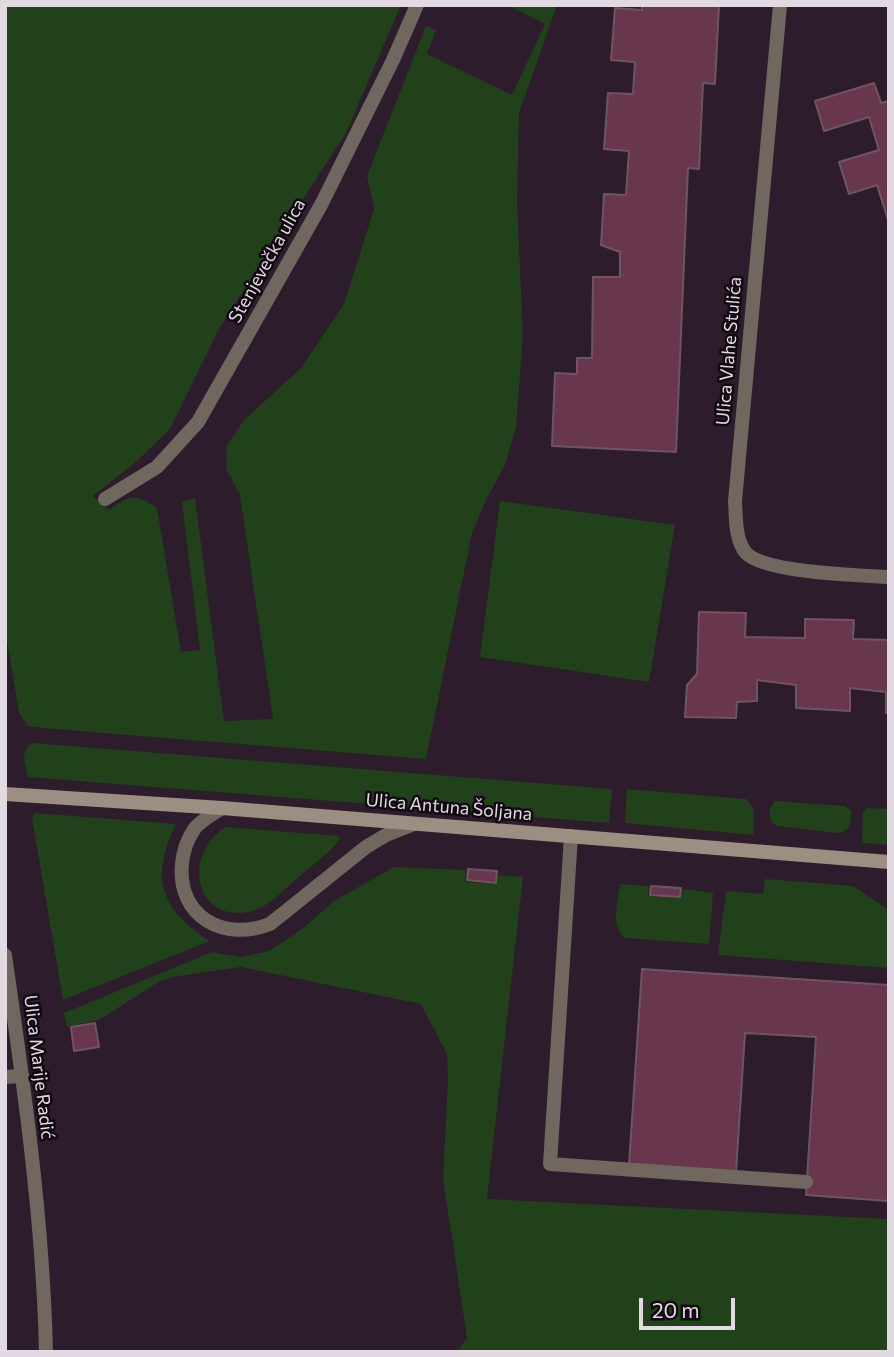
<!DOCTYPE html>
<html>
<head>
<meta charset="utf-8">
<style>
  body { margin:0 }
  #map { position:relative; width:894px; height:1357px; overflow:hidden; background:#2c1c2c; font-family:Commissioner,sans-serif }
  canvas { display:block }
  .frame { position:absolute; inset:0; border:7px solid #e3d9e3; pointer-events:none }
  .scale { position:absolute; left:639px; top:1298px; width:96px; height:32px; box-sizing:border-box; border:4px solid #e3d9e3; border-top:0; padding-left:9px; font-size:21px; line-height:24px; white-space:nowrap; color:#e3d9e3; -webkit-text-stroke:5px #100910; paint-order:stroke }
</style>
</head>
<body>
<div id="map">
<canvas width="894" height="1357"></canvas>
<div class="frame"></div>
<div class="scale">20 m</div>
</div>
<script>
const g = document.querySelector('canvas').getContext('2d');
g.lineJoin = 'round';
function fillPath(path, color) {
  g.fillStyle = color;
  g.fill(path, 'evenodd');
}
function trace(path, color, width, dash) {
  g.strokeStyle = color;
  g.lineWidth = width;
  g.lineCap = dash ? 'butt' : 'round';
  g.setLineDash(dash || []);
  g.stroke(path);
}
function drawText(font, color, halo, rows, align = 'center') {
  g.font = font + ' Commissioner,sans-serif';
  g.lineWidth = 5;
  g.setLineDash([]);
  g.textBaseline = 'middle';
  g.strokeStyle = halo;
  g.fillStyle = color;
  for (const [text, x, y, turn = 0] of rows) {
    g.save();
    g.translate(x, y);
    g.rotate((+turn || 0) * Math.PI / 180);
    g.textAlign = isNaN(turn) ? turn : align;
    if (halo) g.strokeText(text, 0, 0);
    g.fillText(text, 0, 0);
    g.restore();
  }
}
fillPath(new Path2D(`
  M 5,5 L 401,5 L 346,133 L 220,327 L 170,429 L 137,461 L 93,496 L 109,510 C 128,495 137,493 157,508 L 181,652 L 200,650 L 182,502 L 195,498 L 224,721 L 273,719 L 240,495 L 227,470 L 226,447 L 244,420 L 301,368 L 344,304 L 374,209 L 367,176 L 426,26 L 436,30 L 427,54 L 512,95 L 545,24 L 507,5 L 551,5 L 556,8 L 519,113 L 517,201 L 523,337 L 516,427 L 505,465 L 486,500 L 472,533 L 426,759 L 54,729 L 28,726 L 19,713 L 5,629 Z
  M 500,501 L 675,525 L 649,682 L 480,657 Z
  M 33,743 L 612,789 L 609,823 L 28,777 C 25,763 19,751 33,743 Z
  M 627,789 L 746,799 L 754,809 L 754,835 L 625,823 Z
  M 775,801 L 845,806 L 851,811 C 852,822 851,831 838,833 L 777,826 C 767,820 768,809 775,801 Z
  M 866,808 L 889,809 L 889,845 L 862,843 L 863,812 Z
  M 35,813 L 176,824 C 150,877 160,909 210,941 L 63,1000 L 32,818 Z
  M 226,827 L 338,836 L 340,839 C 330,853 313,864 300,876 C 285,888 268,909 248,912 C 194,922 182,853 226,827 Z
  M 394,867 L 465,870 L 465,882 L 497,884 L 499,875 L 523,877 L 487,1199 L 889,1219 L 889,1352 L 457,1352 L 467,1338 L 443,1178 L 448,1081 L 447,1054 L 421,1004 L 241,967 L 172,977 L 160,981 L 99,1020 L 67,1027 L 64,1013 L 212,952 L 241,957 L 269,951 L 302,929 L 334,901 Z
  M 765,879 L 853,886 L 889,910 L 889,968 L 718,955 L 726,891 L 763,894 Z
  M 620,884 L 649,886 L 648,896 L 681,898 L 683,889 L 713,893 L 709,944 L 625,938 C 610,928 618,899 620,884 Z`), '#20411a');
const building = new Path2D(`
  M 642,5 L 719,5 L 715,84 L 703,83 L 699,169 L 688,168 L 676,452 L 552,446 L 555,373 L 577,374 L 577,358 L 592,358 L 593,277 L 620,277 L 620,252 L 601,245 L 604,194 L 626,195 L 629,151 L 604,149 L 608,93 L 633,94 L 635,62 L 611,60 L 615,8 L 642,10 Z
  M 874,83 L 881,103 L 889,101 L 889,223 L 877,185 L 849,194 L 839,162 L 879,150 L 869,117 L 824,131 L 815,101 Z
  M 699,612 L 746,613 L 745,637 L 805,638 L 805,619 L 854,620 L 853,639 L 888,640 L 889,624 L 889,714 L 886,713 L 886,692 L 850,688 L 850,711 L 796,708 L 796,685 L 757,680 L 757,701 L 737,702 L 736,718 L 685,717 L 687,685 L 697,674 Z
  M 468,869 L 497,871 L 496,883 L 467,880 Z
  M 651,886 L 681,888 L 680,897 L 650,895 Z
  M 642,969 L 889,985 L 888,1201 L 806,1195 L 816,1037 L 745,1033 L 736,1172 L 629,1165 Z
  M 95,1023 L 99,1047 L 74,1051 L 71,1027 Z`);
fillPath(building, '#68364d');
trace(building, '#6f5560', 2);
trace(new Path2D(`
  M 222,808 C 213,814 202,820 195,828 C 188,838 183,851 182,864 C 177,917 224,942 270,924 L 366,847 L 386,835 L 414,824
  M 571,836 L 550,1164 L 806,1182
  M 5,1077 L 22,1076`), '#70675f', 14);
trace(new Path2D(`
  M 780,5 L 735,501 C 736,517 735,540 746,553 C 765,573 859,575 889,577
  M 105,499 L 157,467 L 198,422 L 321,205 L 393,60 L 417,5
  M 5,955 C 24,1087 43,1219 46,1352`), '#70675f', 14);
trace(new Path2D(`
  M 5,794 L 222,808 L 889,862`), '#9c8e81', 14);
drawText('18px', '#e3d9e3', '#100910', [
  ["Stenjevečka ulica",267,261,-61],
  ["Ulica Vlahe Stulića",729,351,-85],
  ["Ulica Antuna Šoljana",449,807,5],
  ["Ulica Marije Radić",39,1067,83]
]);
</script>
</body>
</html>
